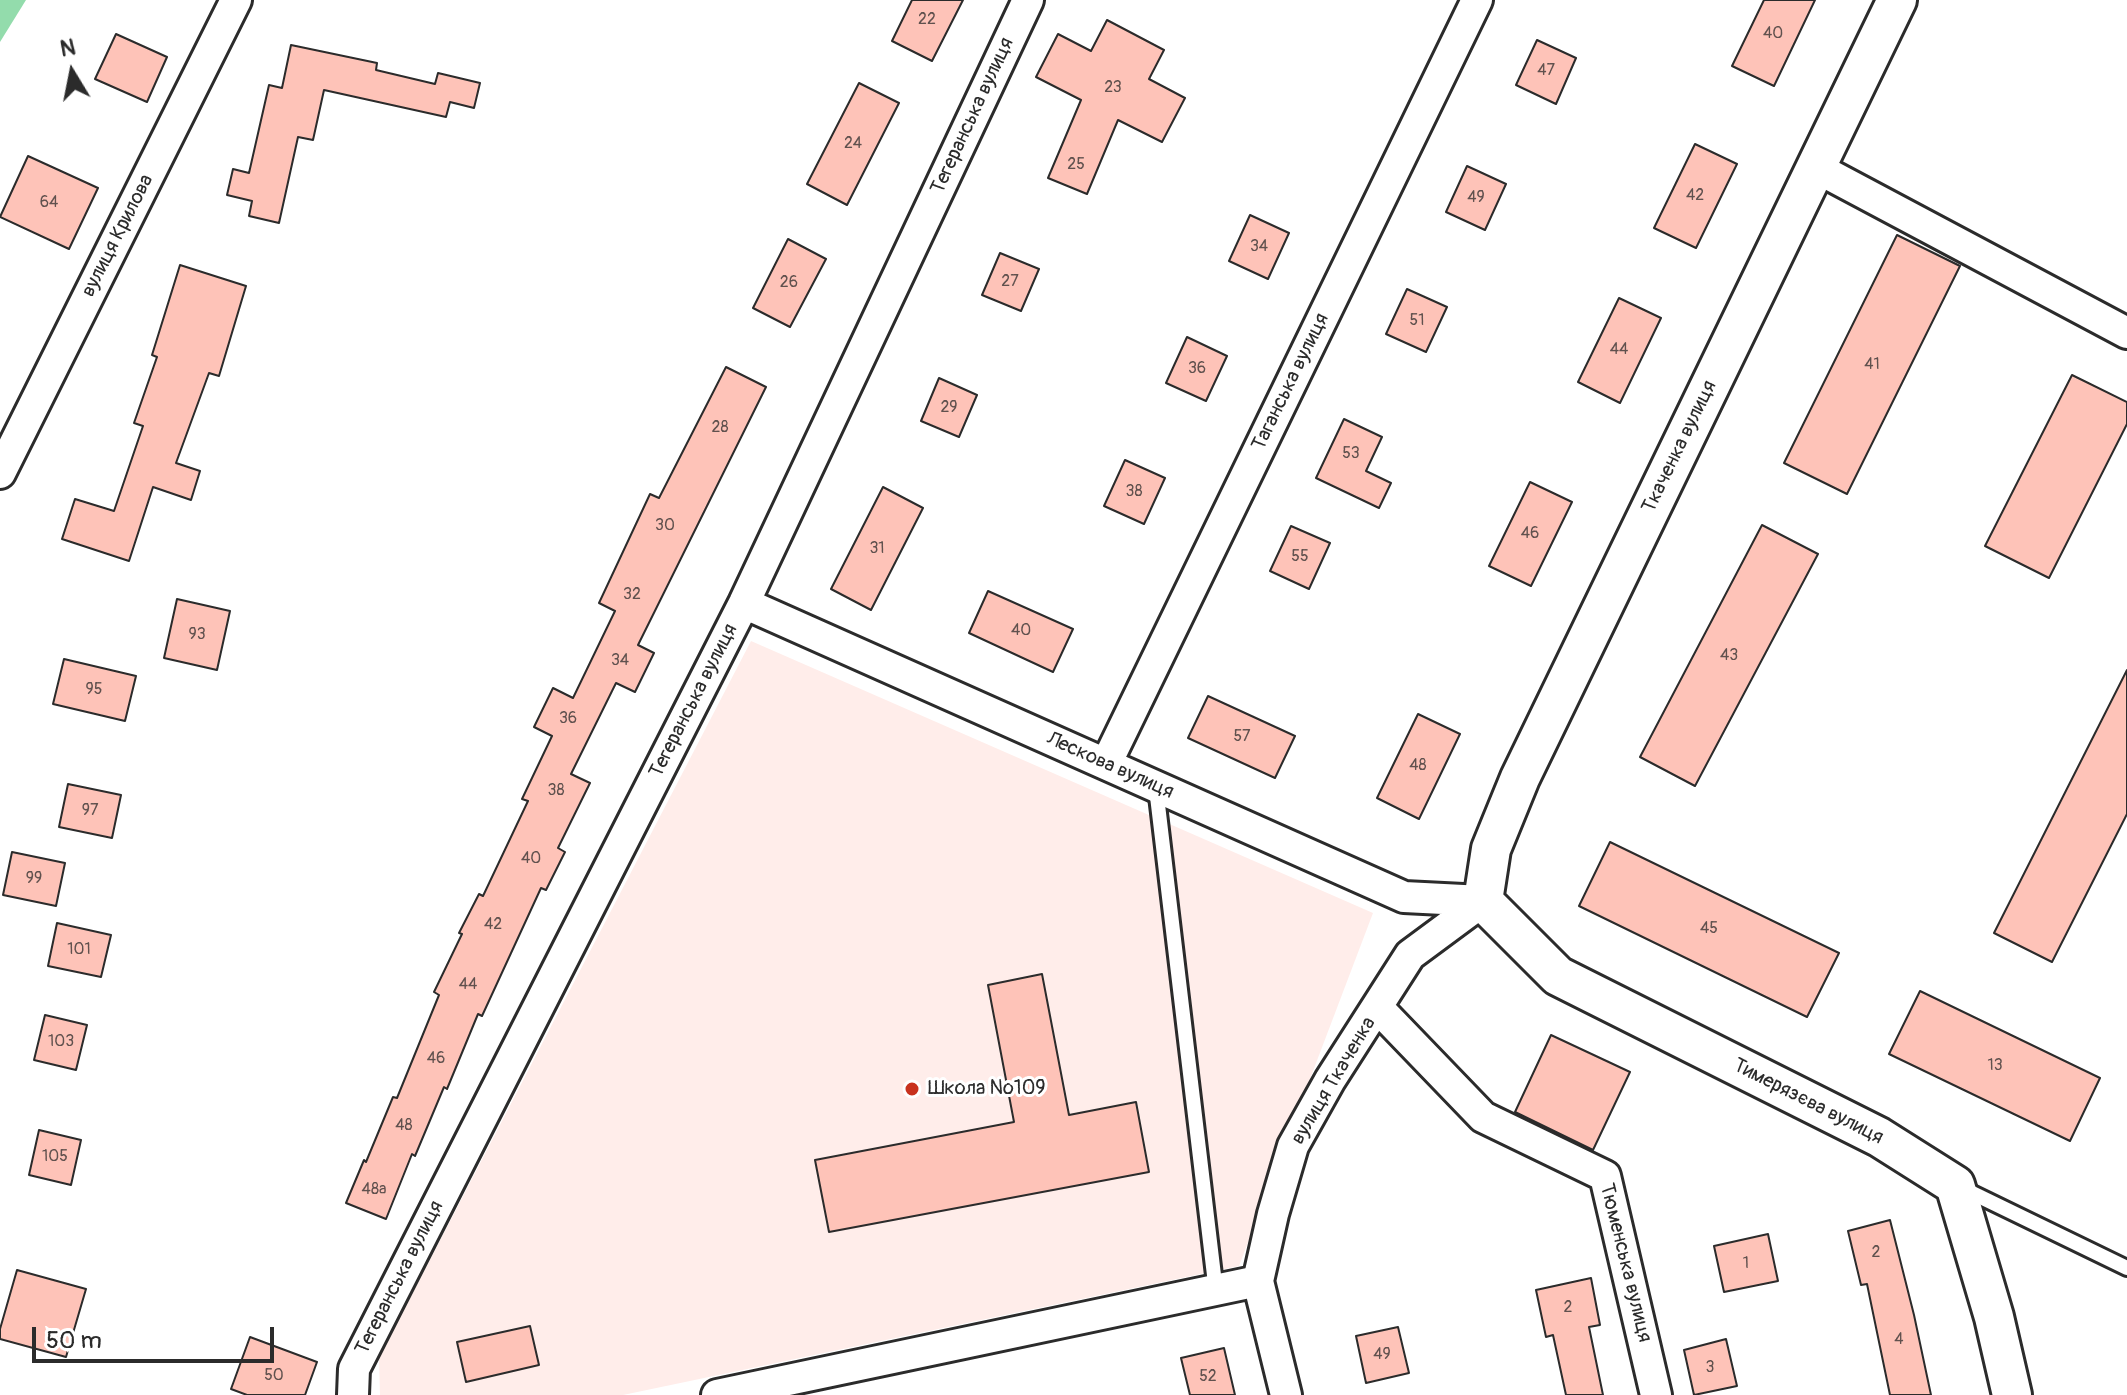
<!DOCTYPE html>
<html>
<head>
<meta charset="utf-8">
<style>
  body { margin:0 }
  #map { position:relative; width:2127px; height:1395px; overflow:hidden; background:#fff; font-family:Pangolin,sans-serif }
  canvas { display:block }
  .north { position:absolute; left:32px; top:32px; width:80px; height:80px; -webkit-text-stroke:6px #fff; paint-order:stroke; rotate:350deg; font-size:22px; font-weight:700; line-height:32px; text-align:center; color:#2b2b2b }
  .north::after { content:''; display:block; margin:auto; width:28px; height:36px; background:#2b2b2b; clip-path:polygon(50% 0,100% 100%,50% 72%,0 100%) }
  .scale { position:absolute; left:32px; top:1327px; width:242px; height:36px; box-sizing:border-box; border:4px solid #2b2b2b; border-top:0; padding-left:10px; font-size:24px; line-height:28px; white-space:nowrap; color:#2b2b2b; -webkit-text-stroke:6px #fff; paint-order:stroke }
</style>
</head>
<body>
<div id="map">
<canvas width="2127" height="1395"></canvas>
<div class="north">N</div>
<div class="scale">50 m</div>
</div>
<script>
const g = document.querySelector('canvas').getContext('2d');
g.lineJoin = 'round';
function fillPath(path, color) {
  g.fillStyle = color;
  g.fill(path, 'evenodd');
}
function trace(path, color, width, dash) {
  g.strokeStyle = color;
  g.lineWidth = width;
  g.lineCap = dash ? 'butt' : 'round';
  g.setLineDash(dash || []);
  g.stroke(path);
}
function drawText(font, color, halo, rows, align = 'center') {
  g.font = font + ' Pangolin,sans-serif';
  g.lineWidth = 6;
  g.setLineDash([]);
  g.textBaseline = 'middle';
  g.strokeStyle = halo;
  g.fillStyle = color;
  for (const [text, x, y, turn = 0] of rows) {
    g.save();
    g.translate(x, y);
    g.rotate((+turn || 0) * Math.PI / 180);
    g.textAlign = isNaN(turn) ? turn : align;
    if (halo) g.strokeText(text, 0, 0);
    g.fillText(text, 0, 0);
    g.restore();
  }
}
fillPath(new Path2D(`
  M 751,641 L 1373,913 L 1239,1266 L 623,1395 L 380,1395 L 379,1358 Z`), '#ffedea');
fillPath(new Path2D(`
  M 0,0 L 26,0 L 0,42 Z`), '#93dcac');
const building = new Path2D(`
  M 912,0 L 963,0 L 932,61 L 892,41 Z
  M 1764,0 L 1815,0 L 1774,86 L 1732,66 Z
  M 1107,20 L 1164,50 L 1149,79 L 1185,98 L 1162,142 L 1118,120 L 1087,194 L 1048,178 L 1081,100 L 1036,77 L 1058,34 L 1091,51 Z
  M 116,34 L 167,57 L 147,102 L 95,79 Z
  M 1537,40 L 1576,58 L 1556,104 L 1516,85 Z
  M 291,45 L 377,63 L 376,70 L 435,84 L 438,73 L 480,83 L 474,108 L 450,102 L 446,117 L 324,90 L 313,140 L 298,137 L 279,223 L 249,216 L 252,201 L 227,195 L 233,169 L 249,173 L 269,85 L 282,88 Z
  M 859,83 L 899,103 L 847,205 L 807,184 Z
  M 1695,144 L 1737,164 L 1696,248 L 1654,228 Z
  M 28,156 L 98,188 L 69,249 L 0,217 Z
  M 1467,166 L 1506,184 L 1485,230 L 1446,212 Z
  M 1250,215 L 1289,233 L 1268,279 L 1229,261 Z
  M 1897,235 L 1960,266 L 1847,494 L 1784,463 Z
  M 788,239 L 826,259 L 790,327 L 753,308 Z
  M 1000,253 L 1039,269 L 1021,311 L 982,295 Z
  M 180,265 L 246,286 L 219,376 L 209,373 L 176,463 L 200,471 L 191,500 L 153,487 L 129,561 L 62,539 L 75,499 L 114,511 L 143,426 L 134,423 L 157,357 L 152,355 Z
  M 1407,289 L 1447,307 L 1426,352 L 1386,334 Z
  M 1619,298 L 1661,318 L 1620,403 L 1578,382 Z
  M 1187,337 L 1227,356 L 1206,401 L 1166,383 Z
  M 726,367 L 766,387 L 638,645 L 654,653 L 635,692 L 616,683 L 571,774 L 590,783 L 558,848 L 565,852 L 546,890 L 541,888 L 482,1016 L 478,1014 L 447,1089 L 444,1087 L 415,1156 L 412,1154 L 386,1219 L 346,1203 L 364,1160 L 366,1162 L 393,1097 L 397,1098 L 439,995 L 434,992 L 462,934 L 459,933 L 479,894 L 483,896 L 528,801 L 522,799 L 552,736 L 534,727 L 553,688 L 573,698 L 615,611 L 599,603 L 650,494 L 659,498 Z
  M 2072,375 L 2127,402 L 2127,424 L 2049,578 L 1985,546 Z
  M 939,378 L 977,395 L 959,437 L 921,421 Z
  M 1344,419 L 1382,437 L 1366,471 L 1391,483 L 1379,508 L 1316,478 Z
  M 1125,460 L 1165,478 L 1144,524 L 1104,506 Z
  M 1530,482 L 1572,502 L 1531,586 L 1489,566 Z
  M 883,487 L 923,508 L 871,610 L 831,589 Z
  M 1762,525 L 1818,554 L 1695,786 L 1640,757 Z
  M 1291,526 L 1330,543 L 1309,589 L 1270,571 Z
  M 988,591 L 1073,629 L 1053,672 L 969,633 Z
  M 177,599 L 230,611 L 217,670 L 164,658 Z
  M 64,659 L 136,676 L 125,721 L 53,704 Z
  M 2127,670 L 2127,814 L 2052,962 L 1994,933 Z
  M 1208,696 L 1295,736 L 1275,778 L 1188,738 Z
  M 1418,714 L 1460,734 L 1419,819 L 1377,798 Z
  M 68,784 L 121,795 L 112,838 L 59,827 Z
  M 1610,842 L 1839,953 L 1807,1017 L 1579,906 Z
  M 12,852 L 65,863 L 56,906 L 3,895 Z
  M 57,923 L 111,935 L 101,977 L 48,966 Z
  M 1042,974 L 1069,1115 L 1136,1102 L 1149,1172 L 829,1232 L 815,1160 L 1014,1122 L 988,985 Z
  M 1920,991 L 2100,1078 L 2070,1141 L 1889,1054 Z
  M 45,1015 L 87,1025 L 76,1070 L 34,1060 Z
  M 1551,1035 L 1630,1072 L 1593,1150 L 1515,1112 Z
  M 39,1130 L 81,1140 L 71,1185 L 29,1175 Z
  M 1890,1220 L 1914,1315 L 1931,1395 L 1890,1395 L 1867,1284 L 1861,1285 L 1848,1231 Z
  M 1768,1234 L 1778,1281 L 1724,1292 L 1714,1246 Z
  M 17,1270 L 86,1289 L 66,1357 L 0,1339 L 0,1329 Z
  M 1591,1278 L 1600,1325 L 1589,1327 L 1603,1395 L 1566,1395 L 1553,1335 L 1546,1337 L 1536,1290 Z
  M 530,1326 L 539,1365 L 466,1382 L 457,1342 Z
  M 1398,1327 L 1409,1373 L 1366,1383 L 1356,1336 Z
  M 250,1337 L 317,1362 L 305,1395 L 247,1395 L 231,1389 Z
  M 1726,1339 L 1737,1386 L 1694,1395 L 1684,1350 Z
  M 1224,1348 L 1235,1395 L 1190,1395 L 1181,1358 Z`);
fillPath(building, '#fec3b8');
trace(building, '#2b2b2b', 2);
const service = new Path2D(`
  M 1156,788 L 1216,1292
  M 1962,1188 L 2127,1268`);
const minor = new Path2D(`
  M 1815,167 L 2127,333
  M 0,473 L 236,0
  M 744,603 L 1404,897 L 1483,901
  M 1106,764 L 1477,0
  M 1378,1008 L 1483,1117 L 1605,1176 L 1656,1395
  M 353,1395 L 354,1369 L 744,603 L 1028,0
  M 717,1395 L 1258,1281
  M 1286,1395 L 1258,1281 L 1273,1214 L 1293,1146 L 1330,1080 L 1410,955 L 1483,901`);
const tertiary = new Path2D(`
  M 1897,0 L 1520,778 L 1491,849 L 1483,901 L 1558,976 L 1879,1137 L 1955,1185 L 1994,1317 L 2012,1395`);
trace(service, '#2b2b2b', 20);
trace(minor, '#2b2b2b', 36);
trace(tertiary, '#2b2b2b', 44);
trace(service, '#fff', 14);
trace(minor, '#fff', 30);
trace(tertiary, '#fff', 38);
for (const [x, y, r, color] of [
  [912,1089,8,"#c8321e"]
]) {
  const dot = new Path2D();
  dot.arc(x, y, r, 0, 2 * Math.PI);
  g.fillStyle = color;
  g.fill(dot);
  trace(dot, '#fff', 3);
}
drawText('16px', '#60514e', null, [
  ["22",927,20],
  ["40",1773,34],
  ["47",1546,71],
  ["23",1113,88],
  ["24",853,144],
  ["25",1076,165],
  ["42",1695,196],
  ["49",1476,198],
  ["64",49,203],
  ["34",1259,247],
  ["27",1010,282],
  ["26",789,283],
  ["51",1417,321],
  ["44",1619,350],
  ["41",1872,365],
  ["36",1197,369],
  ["29",949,408],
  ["28",720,428],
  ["53",1351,454],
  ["38",1134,492],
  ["30",665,526],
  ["46",1530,534],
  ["31",877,549],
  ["55",1300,557],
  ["32",632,595],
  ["40",1021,631],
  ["93",197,635],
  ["43",1729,656],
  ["34",620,661],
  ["95",94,690],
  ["36",568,719],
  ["57",1242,737],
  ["48",1418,766],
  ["38",556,791],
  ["97",90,811],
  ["40",531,859],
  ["99",34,879],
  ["42",493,925],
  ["45",1709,929],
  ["101",79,950],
  ["44",468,985],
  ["103",61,1042],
  ["46",436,1059],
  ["13",1995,1066],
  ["48",404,1126],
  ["105",55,1157],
  ["48а",374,1190],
  ["2",1876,1253],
  ["1",1746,1264],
  ["2",1568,1308],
  ["4",1899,1340],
  ["49",1382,1355],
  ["3",1710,1368],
  ["50",274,1376],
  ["52",1208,1377]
]);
drawText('20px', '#2b2b2b', '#fff', [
  ["Тегеранська вулиця",973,116,-65],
  ["вулиця Крилова",118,236,-63],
  ["Таганська вулиця",1291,382,-64],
  ["Ткаченка вулиця",1680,447,-64],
  ["Тегеранська вулиця",694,701,-63],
  ["Лескова вулиця",1110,766,24],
  ["вулиця Ткаченка",1334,1081,-59],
  ["Тимерязєва вулиця",1808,1102,27],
  ["Тюменська вулиця",1625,1263,76],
  ["Тегеранська вулиця",400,1278,-63]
]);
drawText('20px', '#2b2b2b', '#fff', [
  ["Школа №109",928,1089]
], 'left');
</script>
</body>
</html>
